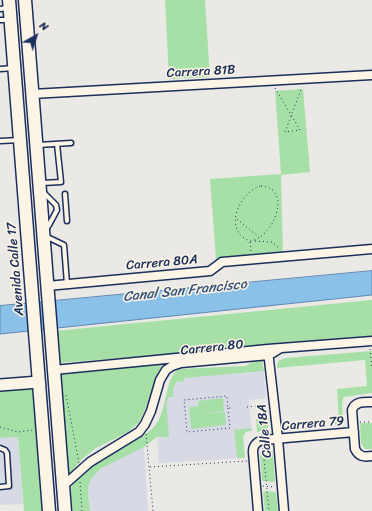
<!DOCTYPE html>
<html>
<head>
<meta charset="utf-8">
<style>
  body { margin:0 }
  #map { position:relative; width:372px; height:511px; overflow:hidden; background:#ebe9e5; font-family:Sriracha,sans-serif }
  canvas { display:block }
  .north { position:absolute; left:16px; top:16px; width:40px; height:40px; -webkit-text-stroke:3px #fcf5e5; paint-order:stroke; rotate:39deg; font-size:11px; font-weight:700; line-height:16px; text-align:center; color:#1b2f5e }
  .north::after { content:''; display:block; margin:auto; width:14px; height:18px; background:#1b2f5e; clip-path:polygon(50% 0,100% 100%,50% 72%,0 100%) }
</style>
</head>
<body>
<div id="map">
<canvas width="372" height="511"></canvas>
<div class="north">N</div>
</div>
<script>
const g = document.querySelector('canvas').getContext('2d');
g.lineJoin = 'round';
function fillPath(path, color) {
  g.fillStyle = color;
  g.fill(path, 'evenodd');
}
function trace(path, color, width, dash) {
  g.strokeStyle = color;
  g.lineWidth = width;
  g.lineCap = dash ? 'butt' : 'round';
  g.setLineDash(dash || []);
  g.stroke(path);
}
function drawText(font, color, halo, rows, align = 'center') {
  g.font = font + ' Sriracha,sans-serif';
  g.lineWidth = 3;
  g.setLineDash([]);
  g.textBaseline = 'middle';
  g.strokeStyle = halo;
  g.fillStyle = color;
  for (const [text, x, y, turn = 0] of rows) {
    g.save();
    g.translate(x, y);
    g.rotate((+turn || 0) * Math.PI / 180);
    g.textAlign = isNaN(turn) ? turn : align;
    if (halo) g.strokeText(text, 0, 0);
    g.fillText(text, 0, 0);
    g.restore();
  }
}
fillPath(new Path2D(`
  M 179,369 L 247,373 L 264,371 L 266,398 L 249,400 L 252,430 L 246,432 L 243,437 L 245,458 L 159,463 L 156,425 L 163,411 L 172,376 Z
  M 18,437 L 23,504 L 0,505 L 0,438 Z
  M 144,447 L 148,511 L 90,511 L 88,495 L 88,486 L 95,473 L 100,469 Z`), '#d7dae5');
fillPath(new Path2D(`
  M 165,0 L 205,0 L 210,77 L 169,79 Z
  M 303,89 L 310,172 L 281,175 L 283,251 L 216,260 L 210,179 L 281,174 L 275,91 Z
  M 372,300 L 372,338 L 59,363 L 55,331 Z
  M 372,351 L 372,393 L 344,397 C 338,406 350,423 335,425 L 335,421 L 339,420 L 337,389 L 367,386 L 365,360 L 277,368 L 278,361 L 285,358 Z
  M 262,361 L 264,371 L 184,378 L 184,381 L 176,382 L 173,390 L 173,397 L 168,397 L 168,401 L 166,401 L 169,437 L 157,437 L 144,447 L 100,469 L 92,478 L 88,486 L 88,495 L 90,511 L 73,511 C 72,504 70,496 71,490 C 73,467 135,445 152,429 C 169,413 163,379 179,369 L 246,366 L 252,362 Z
  M 163,363 L 155,380 L 145,410 L 139,422 L 128,432 L 96,448 L 81,460 L 69,475 L 61,374 Z
  M 35,388 L 44,511 L 24,511 L 18,437 L 0,438 L 0,391 Z
  M 223,398 L 224,411 L 200,414 L 225,412 L 226,425 L 191,429 L 189,407 L 199,406 L 198,401 Z
  M 269,418 L 268,428 L 264,431 L 257,432 L 256,419 Z
  M 360,423 L 372,423 L 372,449 L 365,449 L 361,443 Z
  M 251,428 L 252,430 L 246,432 L 243,437 L 245,458 L 237,458 L 234,430 Z
  M 273,452 L 275,482 L 262,481 L 260,454 Z
  M 263,491 L 276,492 L 278,511 L 265,511 Z`), '#a6e0a6');
const water = new Path2D(`
  M 372,271 L 372,295 L 0,334 L 0,306 Z`);
fillPath(water, '#8ac1e8');
trace(water, '#5e87b1', 1);
const lane = new Path2D(`
  M 0,9 L 9,8
  M 0,20 L 10,20
  M 0,69 L 14,68
  M 0,141 L 20,140
  M 38,145 L 71,143
  M 42,183 L 61,182 L 57,144
  M 43,192 L 56,205 L 57,210 L 49,225 L 46,229
  M 65,194 L 67,221
  M 45,236 L 64,245 L 67,284
  M 0,448 L 5,450 L 7,453 L 9,486 L 0,487`);
const street = new Path2D(`
  M 32,94 L 372,75
  M 47,286 L 210,271 L 222,262 L 372,249
  M 268,351 L 278,439 L 284,511
  M 54,370 L 268,349 L 372,341
  M 372,402 C 364,402 355,401 352,410 L 355,449 C 359,457 364,457 372,456
  M 63,486 L 90,462 L 139,432 L 145,424 L 151,411 L 160,380 L 166,370 L 172,366 L 181,363 L 269,355 L 279,349
  M 258,511 L 253,452 C 253,445 256,442 263,440 L 354,432`);
const secondary = new Path2D(`
  M 0,385 L 39,382`);
const primary = new Path2D(`
  M 9,0 L 49,511
  M 25,0 L 65,511`);
trace(lane, '#1b2f5e', 7);
trace(street, '#1b2f5e', 11);
trace(secondary, '#1b2f5e', 14);
trace(primary, '#1b2f5e', 15);
trace(new Path2D(`
  M 275,88 L 300,130 L 285,132 L 302,87
  M 261,186 C 293,188 274,238 250,241 C 222,231 239,192 261,186 Z
  M 237,219 L 259,237
  M 255,241 L 272,242 L 280,249
  M 250,242 L 251,252
  M 370,349 L 372,368
  M 66,395 L 79,463
  M 247,407 L 266,405
  M 228,408 L 230,428 L 187,432 L 184,400 L 227,396 L 228,408 L 233,408
  M 360,422 L 372,422
  M 0,427 L 18,432 L 33,430
  M 146,434 L 153,511
  M 263,448 L 269,511
  M 150,467 L 247,461
  M 80,482 L 82,511
  M 263,486 L 274,487`), '#1b2f5e', 1, [1, 3]);
trace(lane, '#fcf5e5', 4);
trace(street, '#fcf5e5', 8);
trace(secondary, '#fcf5e5', 11);
trace(primary, '#fcf5e5', 12);
drawText('13px', '#1b2f5e', '#fcf5e5', [
  ["Carrera 81B",201,72,-3],
  ["Carrera 80A",162,263,-5],
  ["Avenida Calle 17",16,269,-95],
  ["Carrera 80",212,348,-6],
  ["Carrera 79",313,424,-5],
  ["Calle 18A",265,431,-96]
]);
drawText('italic 14px', '#375480', '#fcf5e5', [
  ["Canal San Francisco",185,291,-6]
]);
</script>
</body>
</html>
